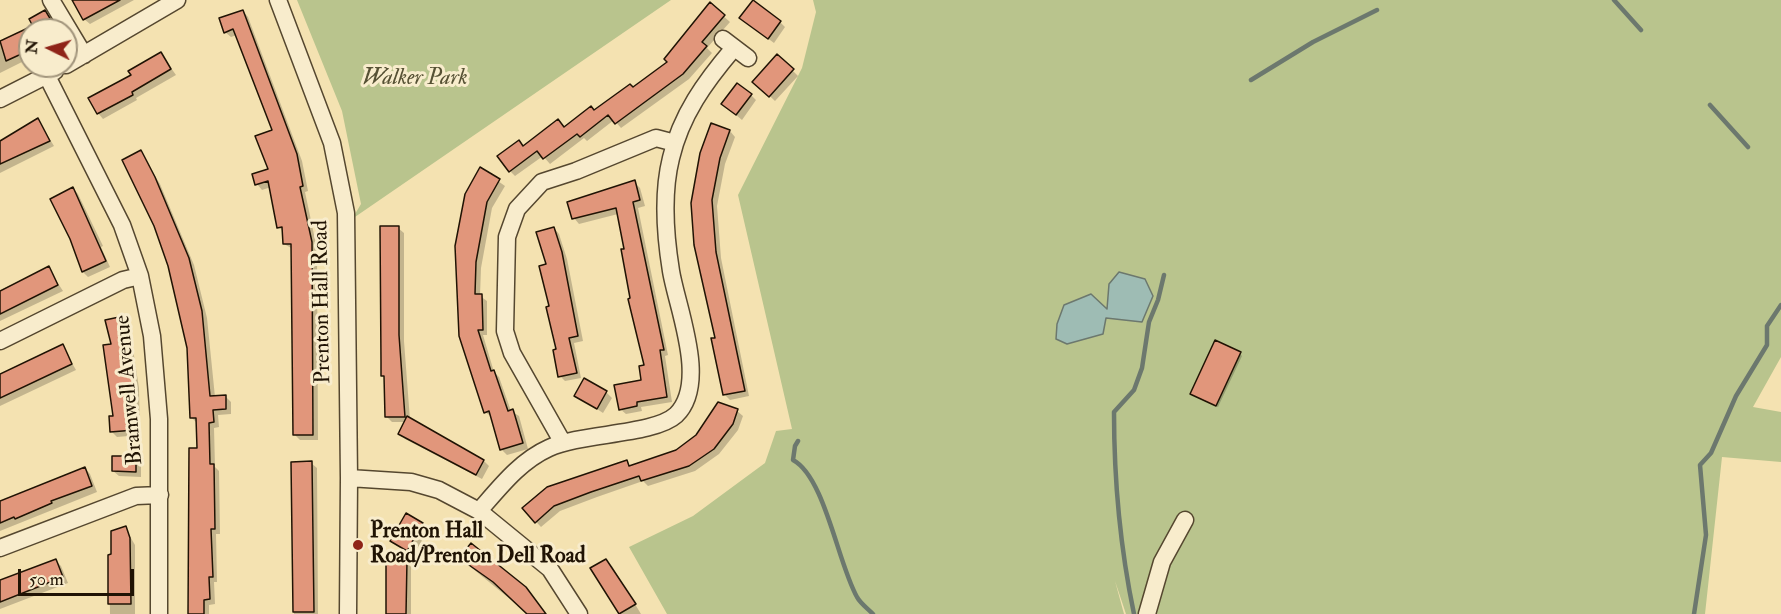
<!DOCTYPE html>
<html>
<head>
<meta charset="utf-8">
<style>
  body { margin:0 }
  #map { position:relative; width:1781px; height:614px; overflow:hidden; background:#f4e2b1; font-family:"IM FELL Double Pica",serif }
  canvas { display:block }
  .north { position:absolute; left:18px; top:18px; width:60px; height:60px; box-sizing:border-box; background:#f8eccc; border:2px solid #a2957c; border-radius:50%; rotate:275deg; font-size:16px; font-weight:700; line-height:24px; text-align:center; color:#201304 }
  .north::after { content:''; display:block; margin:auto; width:21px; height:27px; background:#8f2418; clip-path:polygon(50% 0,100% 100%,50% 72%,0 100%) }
  .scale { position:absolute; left:18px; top:569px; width:116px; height:27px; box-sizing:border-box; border:3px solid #201304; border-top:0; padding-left:8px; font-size:18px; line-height:21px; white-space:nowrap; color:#201304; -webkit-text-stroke:4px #f8eccc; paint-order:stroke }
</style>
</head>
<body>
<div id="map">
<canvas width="1781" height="614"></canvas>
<div class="north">N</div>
<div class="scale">50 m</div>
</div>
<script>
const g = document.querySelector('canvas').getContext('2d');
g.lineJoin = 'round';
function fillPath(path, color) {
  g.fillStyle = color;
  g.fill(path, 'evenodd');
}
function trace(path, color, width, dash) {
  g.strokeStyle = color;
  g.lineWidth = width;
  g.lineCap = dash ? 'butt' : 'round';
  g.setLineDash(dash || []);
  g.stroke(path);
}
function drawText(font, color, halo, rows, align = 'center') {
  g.font = font + ' "IM FELL Double Pica",serif';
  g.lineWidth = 6;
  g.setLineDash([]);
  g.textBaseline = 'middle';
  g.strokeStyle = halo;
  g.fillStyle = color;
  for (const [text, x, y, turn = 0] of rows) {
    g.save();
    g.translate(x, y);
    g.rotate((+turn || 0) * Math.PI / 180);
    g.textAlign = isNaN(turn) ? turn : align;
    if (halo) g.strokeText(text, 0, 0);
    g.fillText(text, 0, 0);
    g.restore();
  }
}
fillPath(new Path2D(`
  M 297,0 L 671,0 L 352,219 L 361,204 L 342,111 Z
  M 813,0 L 1781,0 L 1781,357 L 1753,407 L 1781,412 L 1781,462 L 1722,457 L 1705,614 L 1126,614 L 1115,581 L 1124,614 L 667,614 L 629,547 L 693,516 L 765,463 L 776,431 L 792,429 L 738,195 L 802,68 L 816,12 Z`), '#b9c48d');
const water = new Path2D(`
  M 1119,272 L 1145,279 L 1153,296 L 1142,322 L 1106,318 L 1103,334 L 1067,344 L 1056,339 L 1057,324 L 1064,305 L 1091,294 L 1107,309 L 1109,284 Z`);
fillPath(water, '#9ebcb4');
trace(water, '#6c786e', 1.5);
fillPath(new Path2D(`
  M 81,0 L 134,0 L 90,24 L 84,19 Z
  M 710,4 L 730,22 L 707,48 L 712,53 L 689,79 L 621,128 L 614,120 L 587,141 L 584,138 L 550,164 L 543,156 L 515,176 L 510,171 L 519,142 L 524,147 L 565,128 L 633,89 L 669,62 Z
  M 243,11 L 248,17 L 302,161 L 308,191 L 305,192 L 317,249 L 318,440 L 300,440 L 294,434 L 293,249 L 284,244 L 284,232 L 279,227 L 271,187 L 262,190 L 257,184 L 270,170 L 274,131 L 237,35 L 231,37 L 225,32 Z
  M 45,12 L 58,30 L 30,30 L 30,58 L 0,73 L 0,44 L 35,26 Z
  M 780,22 L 785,27 L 774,43 L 747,23 Z
  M 161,54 L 176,75 L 136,98 L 137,100 L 103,119 L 98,113 L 133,76 Z
  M 778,56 L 798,76 L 775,101 L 755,82 Z
  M 751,95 L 756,100 L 742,120 L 723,104 Z
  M 38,120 L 54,146 L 0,173 L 0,143 Z
  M 712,125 L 730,131 L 735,137 L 725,164 L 717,206 L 721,258 L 749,396 L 730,400 L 725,395 L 692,203 Z
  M 140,152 L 160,184 L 194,265 L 207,318 L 215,397 L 225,396 L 231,402 L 231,414 L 218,415 L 219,427 L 214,428 L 215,467 L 219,471 L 220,534 L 216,534 L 217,582 L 214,582 L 215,604 L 209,605 L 209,614 L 190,614 L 198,449 L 197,423 L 191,417 L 188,348 Z
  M 481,169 L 505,186 L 492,208 L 481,268 L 480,296 L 487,301 L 487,335 L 483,335 L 494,372 L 499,377 L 511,411 L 519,416 L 528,449 L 507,455 L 501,449 L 492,417 L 485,412 L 460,336 Z
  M 634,182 L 640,188 L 645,206 L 638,208 L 668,355 L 665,356 L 672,402 L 641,407 L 642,411 L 626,414 L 620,409 L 643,381 L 646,367 L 618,214 L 579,224 L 574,218 Z
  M 73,188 L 78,194 L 103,246 L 101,247 L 110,267 L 88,277 L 83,272 Z
  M 398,228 L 404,233 L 404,341 L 410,420 L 484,461 L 489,466 L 482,479 L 405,439 L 400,433 L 406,422 L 392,422 L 387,417 L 386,378 L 383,375 Z
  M 554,228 L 559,234 L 567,259 L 583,341 L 574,343 L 581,378 L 565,381 L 560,376 L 550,307 L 548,266 Z
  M 48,268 L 63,291 L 0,321 L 0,290 Z
  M 124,318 L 129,323 L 139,388 L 140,435 L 117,437 L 112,432 L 115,417 L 112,345 Z
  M 62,346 L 76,370 L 0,406 L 0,375 Z
  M 1240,354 L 1242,356 L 1218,407 L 1192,394 Z
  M 606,392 L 612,398 L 603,413 L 576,395 Z
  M 737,411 L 743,416 L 738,430 L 719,454 L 695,471 L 648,486 L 643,481 L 597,497 L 560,511 L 541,527 L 524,509 L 626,461 L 631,467 L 677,452 Z
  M 136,457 L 141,463 L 141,477 L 119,476 L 113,471 Z
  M 293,463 L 311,463 L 317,468 L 318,614 L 294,614 Z
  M 85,468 L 90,474 L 97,492 L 0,531 L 0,501 Z
  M 407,515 L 428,530 L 413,556 L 392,541 Z
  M 125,528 L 135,545 L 135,614 L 110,614 L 109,556 L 113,556 Z
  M 56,561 L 61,566 L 68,583 L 0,609 L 0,582 Z
  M 406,561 L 411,567 L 411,614 L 388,614 Z
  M 606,561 L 612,566 L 641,614 L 619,614 L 592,569 Z
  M 467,564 L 545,614 L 525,614 L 527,613 Z`), '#0003');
trace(new Path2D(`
  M 1614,0 L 1641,30
  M 1251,80 L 1313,42 L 1377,10
  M 1710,105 L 1748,147
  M 798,441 L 795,446 L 793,460 C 825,477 838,564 857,597 C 860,603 868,609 873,614
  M 1134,614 C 1120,547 1114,480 1114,412 L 1134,390 L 1142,368 L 1149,322 L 1158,300 L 1164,275
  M 1694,614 L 1706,535 L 1700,465 L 1711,453 L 1736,396 L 1767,345 L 1767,326 L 1781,305`), '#6c786e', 4.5);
const building = new Path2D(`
  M 72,0 L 120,0 L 83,20 Z
  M 753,0 L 781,21 L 768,39 L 739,18 Z
  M 710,2 L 725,15 L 702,42 L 707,46 L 683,74 L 615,124 L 608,115 L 580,137 L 577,134 L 543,159 L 537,151 L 509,172 L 497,156 L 519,140 L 523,146 L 558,119 L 564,127 L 591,106 L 594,110 L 630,84 L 633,87 L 667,62 L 664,59 Z
  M 45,10 L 57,30 L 35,30 L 29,19 Z
  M 243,10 L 297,154 L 303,186 L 300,187 L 312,242 L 313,435 L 293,435 L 291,244 L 283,244 L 282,227 L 277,228 L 268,181 L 255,185 L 252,174 L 268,169 L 255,136 L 272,130 L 233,29 L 224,33 L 219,18 Z
  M 30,27 L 30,50 L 6,61 L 0,41 Z
  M 161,52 L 171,69 L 132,92 L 133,95 L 97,114 L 88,98 L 131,75 L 128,71 Z
  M 777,54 L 794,69 L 769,97 L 752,82 Z
  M 737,83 L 752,94 L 736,115 L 721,104 Z
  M 38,118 L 50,141 L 0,164 L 0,141 Z
  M 711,123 L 730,130 L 720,158 L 712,200 L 716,252 L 745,391 L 723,395 L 711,338 L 715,338 L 694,245 L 691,203 L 700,153 Z
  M 141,150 L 155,177 L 189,258 L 202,311 L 210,396 L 226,395 L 226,409 L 213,410 L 214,422 L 209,423 L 210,464 L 214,464 L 215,529 L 211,529 L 213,577 L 209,577 L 210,599 L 204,600 L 204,614 L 188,614 L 189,448 L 197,448 L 196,418 L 190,418 L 187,348 L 168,266 L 154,226 L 122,160 Z
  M 480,167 L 500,179 L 487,202 L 476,262 L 475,294 L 482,294 L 483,330 L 478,330 L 491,371 L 494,370 L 508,411 L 513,409 L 523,443 L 500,450 L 489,411 L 484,413 L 459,336 L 455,246 L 465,194 Z
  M 635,180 L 640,200 L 633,202 L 664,350 L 660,350 L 667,397 L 637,402 L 637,406 L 619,410 L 614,385 L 641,380 L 639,366 L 644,365 L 628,299 L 630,298 L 621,249 L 624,249 L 616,208 L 572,219 L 567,202 Z
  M 73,187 L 106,261 L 82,272 L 70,239 L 50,199 Z
  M 380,226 L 399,226 L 399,335 L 405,417 L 385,417 L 384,376 L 381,376 L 381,362 Z
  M 554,227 L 562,252 L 578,336 L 569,338 L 577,373 L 558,377 L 553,350 L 556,349 L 546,307 L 549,306 L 539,266 L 546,264 L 536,232 Z
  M 49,266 L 58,285 L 0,314 L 0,291 Z
  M 124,316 L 134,381 L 135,430 L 110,432 L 109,416 L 113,416 L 103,345 L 111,344 L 105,320 Z
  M 1215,340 L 1241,352 L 1216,406 L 1190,394 Z
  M 63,344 L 72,364 L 0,398 L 0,374 Z
  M 584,378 L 607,391 L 597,409 L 574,396 Z
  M 718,402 L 738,409 L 733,424 L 714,449 L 689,466 L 641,481 L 639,476 L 591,492 L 554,506 L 535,523 L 522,508 L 547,487 L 627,460 L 629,466 L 676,450 L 696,435 Z
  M 407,416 L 484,460 L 476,475 L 398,434 Z
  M 112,456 L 136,456 L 136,472 L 112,471 Z
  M 312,461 L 314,612 L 293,612 L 291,462 Z
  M 85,467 L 92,486 L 51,501 L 52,503 L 15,519 L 14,517 L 0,523 L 0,501 Z
  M 406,513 L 423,523 L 407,551 L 390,541 Z
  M 126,526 L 130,538 L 131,604 L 108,604 L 108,555 L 111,554 L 111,531 Z
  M 471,543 L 526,587 L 546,614 L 527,614 L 493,582 L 459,558 Z
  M 56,559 L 63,577 L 0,602 L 0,580 Z
  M 606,559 L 636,604 L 619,614 L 590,568 Z
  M 386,560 L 407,560 L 406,614 L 386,614 Z`);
fillPath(building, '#e1967b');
trace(building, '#201304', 1.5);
const minor = new Path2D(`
  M 51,0 L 84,55
  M 278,0 L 332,143 L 346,213 L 349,478 L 348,614
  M 723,39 L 748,58
  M 66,65 L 177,0
  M 47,76 L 122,225 L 140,276 L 152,336 L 159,419 L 159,614
  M 0,99 L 55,71
  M 0,341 L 123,280 L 140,276
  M 563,443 L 512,353 L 505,331 L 507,237 L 517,209 L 542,182 L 576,171 L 656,138 L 675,143
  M 349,478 L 411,482 L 439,490 L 479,511 L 550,569 L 579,614
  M 479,511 C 500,487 520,461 549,448 C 581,433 654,435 676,415 C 709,383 677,308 671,271 C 665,234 662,194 671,158 C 681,115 705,82 733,49
  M 0,548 L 136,496 L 160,495
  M 1147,614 L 1162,562 L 1185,520`);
trace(minor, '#55472f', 19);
trace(minor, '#f8eccc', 16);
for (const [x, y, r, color] of [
  [358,545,6,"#8f2418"]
]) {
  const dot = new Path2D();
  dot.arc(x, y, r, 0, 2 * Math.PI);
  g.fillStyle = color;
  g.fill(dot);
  trace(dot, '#f8eccc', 2);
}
drawText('italic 22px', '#565134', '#f8eccc', [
  ["Walker Park",415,79]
]);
drawText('22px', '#201304', '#f8eccc', [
  ["Prenton Hall Road",323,302,-91],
  ["Bramwell Avenue",130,390,-95]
]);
drawText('bold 22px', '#201304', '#f8eccc', [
  ["Prenton Hall",370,532],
  ["Road/Prenton Dell Road",370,557]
], 'left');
</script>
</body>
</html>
